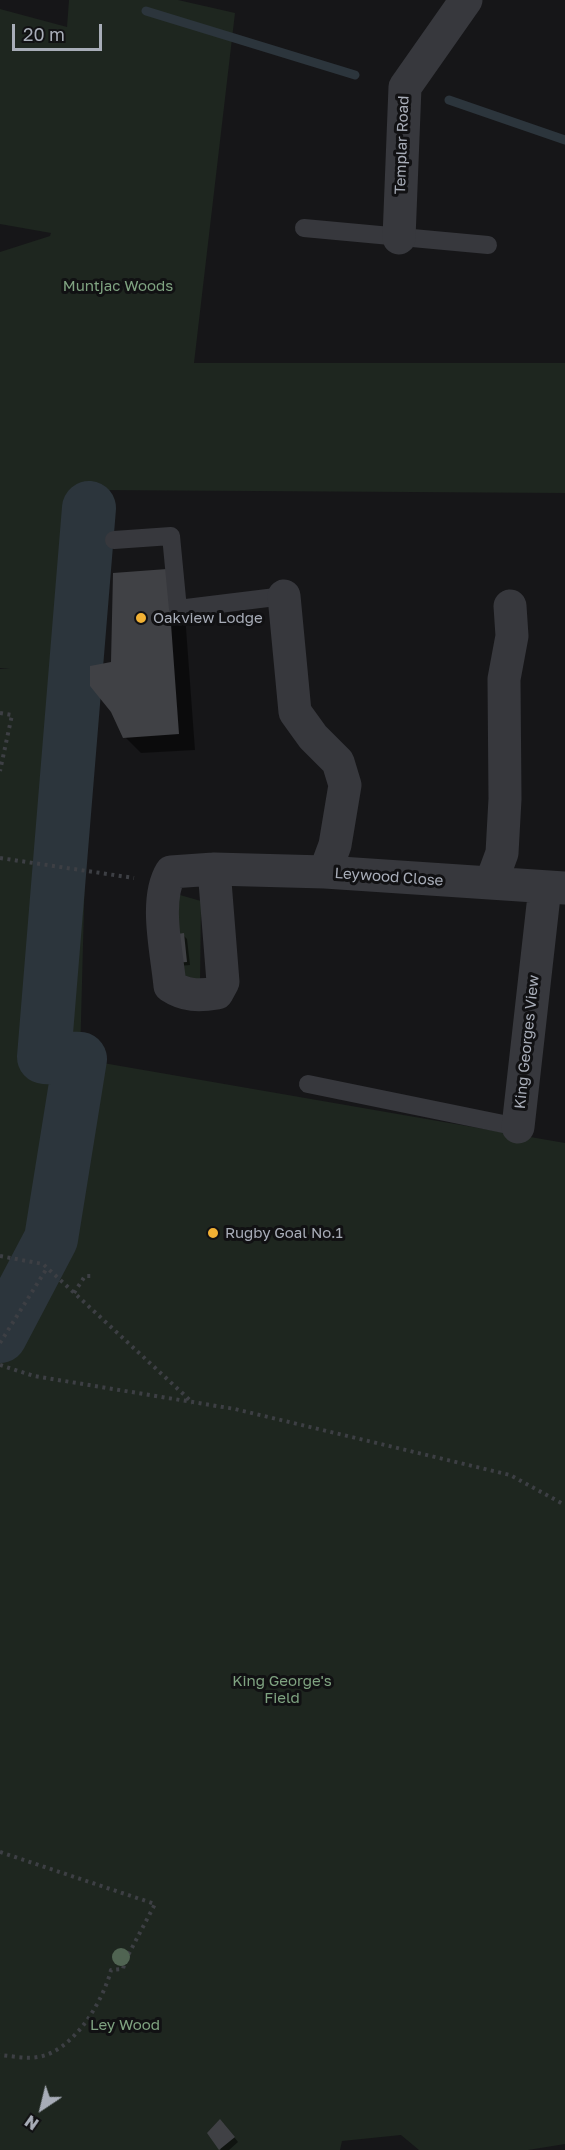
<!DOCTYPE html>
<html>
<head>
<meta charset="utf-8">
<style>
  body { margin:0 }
  #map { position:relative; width:565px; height:2150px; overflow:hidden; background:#161618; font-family:"Golos Text",sans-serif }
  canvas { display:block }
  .north { position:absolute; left:12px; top:2078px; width:60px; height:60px; -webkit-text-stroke:4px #111113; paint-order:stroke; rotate:215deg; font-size:16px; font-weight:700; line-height:24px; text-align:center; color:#a8adb8 }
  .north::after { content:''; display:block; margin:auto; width:21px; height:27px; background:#a8adb8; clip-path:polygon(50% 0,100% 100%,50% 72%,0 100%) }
  .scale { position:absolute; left:12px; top:24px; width:90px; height:27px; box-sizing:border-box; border:3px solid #a8adb8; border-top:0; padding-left:8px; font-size:18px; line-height:21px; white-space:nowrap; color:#a8adb8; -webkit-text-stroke:4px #111113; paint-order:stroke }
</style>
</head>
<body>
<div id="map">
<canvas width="565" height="2150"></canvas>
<div class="north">N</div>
<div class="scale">20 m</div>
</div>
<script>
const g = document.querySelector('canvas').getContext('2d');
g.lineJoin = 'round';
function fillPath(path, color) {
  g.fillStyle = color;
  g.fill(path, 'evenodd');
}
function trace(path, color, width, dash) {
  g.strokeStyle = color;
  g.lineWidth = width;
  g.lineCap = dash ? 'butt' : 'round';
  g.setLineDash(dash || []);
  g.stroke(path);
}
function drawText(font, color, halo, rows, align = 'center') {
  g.font = font + ' "Golos Text",sans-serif';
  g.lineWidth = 6;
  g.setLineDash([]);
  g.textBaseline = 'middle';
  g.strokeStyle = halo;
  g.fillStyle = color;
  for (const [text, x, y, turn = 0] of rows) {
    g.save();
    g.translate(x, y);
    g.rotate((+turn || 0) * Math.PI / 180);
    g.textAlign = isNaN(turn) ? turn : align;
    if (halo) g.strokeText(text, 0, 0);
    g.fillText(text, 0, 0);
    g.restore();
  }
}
fillPath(new Path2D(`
  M 69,0 L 178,0 L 235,13 L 194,363 L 565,363 L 565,493 L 95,490 L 80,1059 L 565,1143 L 565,2144 L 528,2150 L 419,2150 L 401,2135 L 342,2141 L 340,2150 L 0,2150 L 0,669 L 10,669 L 0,668 L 0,252 L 50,236 L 51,233 L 0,224 L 0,9 L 67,27 ZM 77,1076 L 65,1178 L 54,1218 Z
  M 173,893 L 201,901 L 200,986 L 181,982 Z`), '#1e261f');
fillPath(new Path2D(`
  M 183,587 L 195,750 L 141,753 L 125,737 L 112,663 Z
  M 183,935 L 187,939 L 190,965 L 179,966 Z
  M 224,2124 L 238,2142 L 229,2150 L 221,2150 L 209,2133 Z`), '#0007');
trace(new Path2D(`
  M 146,11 L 355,75
  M 449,100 L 565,140`), '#2c353c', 9);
trace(new Path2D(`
  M 0,1336 L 51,1239 L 80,1059 L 44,1057 L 89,508`), '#2c353c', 54);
fillPath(new Path2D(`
  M 167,569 L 179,734 L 123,738 L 111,712 L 90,686 L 90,666 L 111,662 L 113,573 Z
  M 184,933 L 187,962 L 174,963 L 171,935 Z
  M 220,2119 L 235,2137 L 219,2150 L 207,2133 Z`), '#404145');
trace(new Path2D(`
  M 0,713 L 12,715 L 0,771
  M 0,858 L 134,878
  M 0,1256 L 43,1264 L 193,1403
  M 74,1293 L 85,1276 L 93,1276
  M 0,1343 L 47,1268
  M 0,1365 L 34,1376 L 235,1409 L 510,1475 L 565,1505
  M 0,1852 L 155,1904 L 125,1961 L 123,1969 L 111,1970 C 103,2001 74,2051 38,2057 C 26,2059 12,2056 0,2055`), '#3d3f44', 4, [3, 4.5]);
trace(new Path2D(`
  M 304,228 L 488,245
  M 114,540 L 171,536 L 178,609 L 284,596
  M 308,1084 L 518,1127`), '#37383d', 18);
trace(new Path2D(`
  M 399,238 L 405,87 L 466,0
  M 284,596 L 295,712 L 313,737 L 338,762 L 345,785 L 335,845 L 325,872
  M 214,869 L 223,982 L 217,993 C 199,996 185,996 170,986 C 167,953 154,900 171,872 L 214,869 L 325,872 L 565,888
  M 491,883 L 502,853 L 505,799 L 504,679 L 512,636 L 510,606
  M 518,1127 L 545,887`), '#37383d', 33);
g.fillStyle = '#506452';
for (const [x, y] of [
  [121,1957]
]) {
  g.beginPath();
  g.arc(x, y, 9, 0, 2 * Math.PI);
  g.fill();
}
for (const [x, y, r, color] of [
  [141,618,6,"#f2b134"],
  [213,1233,6,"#f2b134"]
]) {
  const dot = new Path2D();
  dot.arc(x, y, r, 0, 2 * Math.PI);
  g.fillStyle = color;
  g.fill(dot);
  trace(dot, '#111113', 2);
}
drawText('15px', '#a8adb8', '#111113', [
  ["Templar Road",402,145,-88],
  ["Leywood Close",389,877,4],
  ["King Georges View",527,1042,-84]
]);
drawText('15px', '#7fa381', '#111113', [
  ["Muntjac Woods",118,286],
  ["King George's",282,1681],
  ["Field",282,1698],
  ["Ley Wood",125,2025]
]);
drawText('15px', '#a8adb8', '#111113', [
  ["Oakview Lodge",153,618],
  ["Rugby Goal No.1",225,1233]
], 'left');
</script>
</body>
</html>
